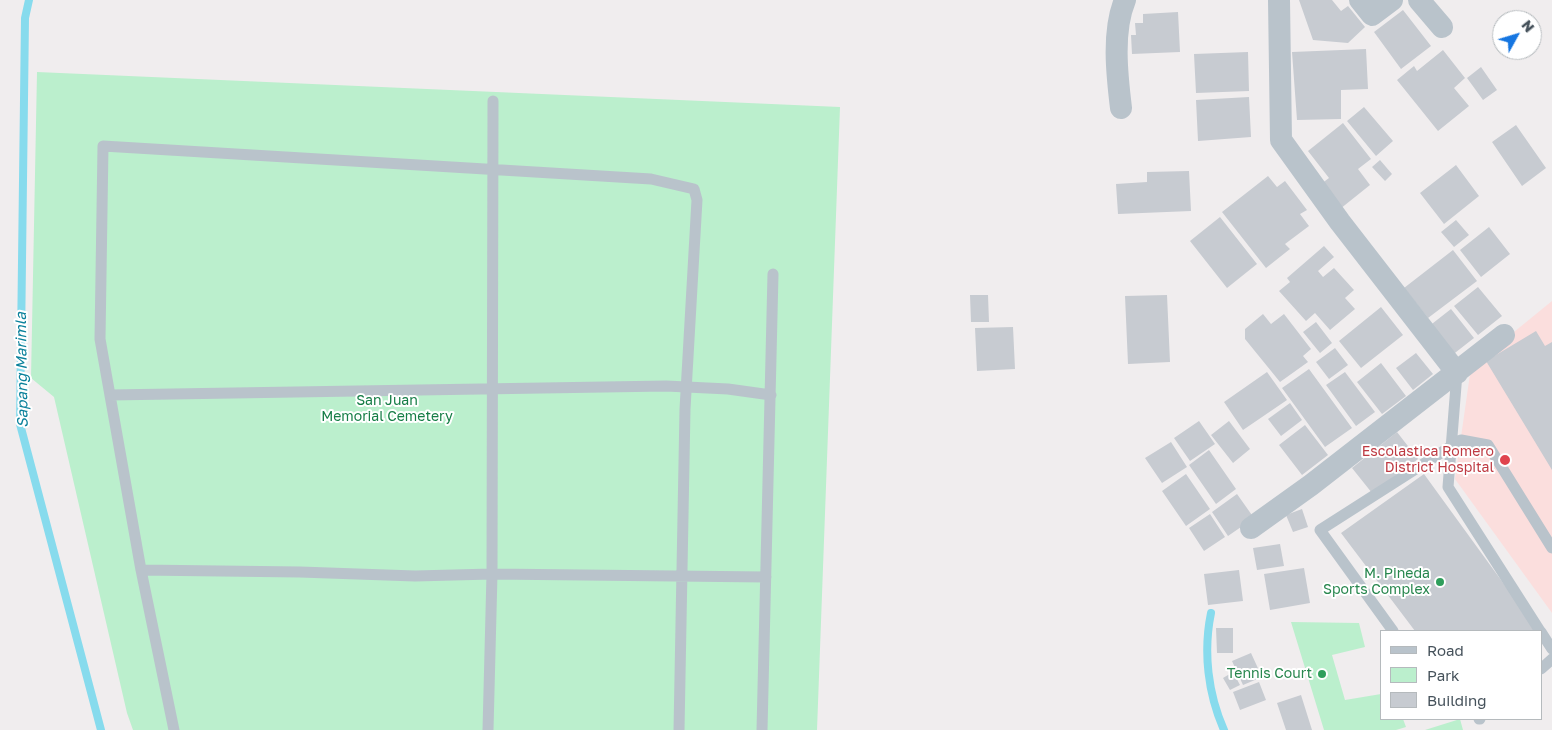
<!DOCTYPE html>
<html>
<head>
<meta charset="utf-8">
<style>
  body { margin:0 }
  #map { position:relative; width:1552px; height:730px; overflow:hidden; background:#f0edee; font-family:"Golos Text",sans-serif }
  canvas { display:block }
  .legend { position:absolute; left:1380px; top:630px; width:162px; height:90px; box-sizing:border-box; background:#fff; border:1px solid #b5babd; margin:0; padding:6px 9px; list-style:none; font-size:15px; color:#46525b }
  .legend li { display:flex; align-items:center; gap:10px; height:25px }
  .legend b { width:25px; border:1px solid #b5babd }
  .north { position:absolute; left:1492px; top:10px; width:50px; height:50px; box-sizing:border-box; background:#fff; border:1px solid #b5babd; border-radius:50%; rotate:51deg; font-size:14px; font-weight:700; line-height:20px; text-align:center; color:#46525b }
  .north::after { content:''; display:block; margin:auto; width:18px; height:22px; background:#1676e1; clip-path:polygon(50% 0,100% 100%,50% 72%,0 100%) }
</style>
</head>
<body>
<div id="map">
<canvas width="1552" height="730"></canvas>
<ul class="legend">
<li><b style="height:6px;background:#b9c3cb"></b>Road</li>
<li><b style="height:14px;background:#bbefcd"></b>Park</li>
<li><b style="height:14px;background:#c7cbd1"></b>Building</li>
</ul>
<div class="north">N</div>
</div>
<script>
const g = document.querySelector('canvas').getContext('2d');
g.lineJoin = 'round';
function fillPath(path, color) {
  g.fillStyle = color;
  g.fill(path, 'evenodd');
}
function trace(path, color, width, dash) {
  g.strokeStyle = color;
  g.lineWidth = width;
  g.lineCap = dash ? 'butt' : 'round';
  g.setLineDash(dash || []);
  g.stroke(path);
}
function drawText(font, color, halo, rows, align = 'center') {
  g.font = font + ' "Golos Text",sans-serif';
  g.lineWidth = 4;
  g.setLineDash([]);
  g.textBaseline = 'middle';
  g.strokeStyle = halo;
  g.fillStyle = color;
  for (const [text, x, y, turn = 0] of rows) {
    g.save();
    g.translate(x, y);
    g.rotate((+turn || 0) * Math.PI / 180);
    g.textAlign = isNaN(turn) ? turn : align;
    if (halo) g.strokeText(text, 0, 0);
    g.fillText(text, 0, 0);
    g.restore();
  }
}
fillPath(new Path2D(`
  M 1552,301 L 1552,613 L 1455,479 L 1471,367 Z`), '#fbdedd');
fillPath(new Path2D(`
  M 37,72 L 840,107 L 817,730 L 133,730 L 127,713 L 54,397 L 31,378 Z
  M 1291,622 L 1359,623 L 1365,647 L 1332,655 L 1345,700 L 1381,694 L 1381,719 L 1403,719 L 1406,727 L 1396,730 L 1324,730 Z
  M 1460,719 L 1463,730 L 1425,730 Z`), '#bbefcd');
trace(new Path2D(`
  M 29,0 L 25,18 L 20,424 L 101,730
  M 1211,613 C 1203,652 1208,694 1224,730`), '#87dbed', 8);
fillPath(new Path2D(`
  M 1299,0 L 1332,0 L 1341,11 L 1348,6 L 1365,27 L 1348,43 L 1313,40 Z
  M 1403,10 L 1431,46 L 1401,69 L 1374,32 Z
  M 1178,12 L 1180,52 L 1132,54 L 1131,35 L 1136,35 L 1135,23 L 1143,23 L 1143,14 Z
  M 1366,49 L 1368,89 L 1341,90 L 1341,119 L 1297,120 L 1292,52 Z
  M 1443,50 L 1465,78 L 1454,88 L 1469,106 L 1438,131 L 1397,80 L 1414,66 L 1417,71 Z
  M 1248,52 L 1249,91 L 1196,93 L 1194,54 Z
  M 1481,67 L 1497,90 L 1483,100 L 1467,78 Z
  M 1249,97 L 1251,137 L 1198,141 L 1196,100 Z
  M 1364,107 L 1393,141 L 1376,156 L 1347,121 Z
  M 1343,123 L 1371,159 L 1358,169 L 1370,185 L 1340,209 L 1321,184 L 1329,178 L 1308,151 Z
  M 1516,125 L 1546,168 L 1522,186 L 1492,142 Z
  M 1380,160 L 1392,174 L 1385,181 L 1372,167 Z
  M 1456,165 L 1479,196 L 1444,224 L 1420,193 Z
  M 1189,171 L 1191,211 L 1118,214 L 1116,184 L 1147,182 L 1147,172 Z
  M 1268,176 L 1277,187 L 1285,181 L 1307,210 L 1300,214 L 1309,226 L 1285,244 L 1290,249 L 1266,268 L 1222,212 Z
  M 1220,217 L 1257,264 L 1227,288 L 1190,241 Z
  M 1456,220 L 1469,235 L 1454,247 L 1441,232 Z
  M 1489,227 L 1510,254 L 1481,277 L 1460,250 Z
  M 1324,246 L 1334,257 L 1318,271 L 1323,277 L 1334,268 L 1354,290 L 1345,298 L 1355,309 L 1330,330 L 1315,313 L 1306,321 L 1279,291 L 1290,282 L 1287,278 Z
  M 1453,250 L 1477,281 L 1428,318 L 1404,288 Z
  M 1478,287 L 1502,316 L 1478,335 L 1454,306 Z
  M 970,295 L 988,295 L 989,322 L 971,322 Z
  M 1167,295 L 1170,362 L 1128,364 L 1125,296 Z
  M 1381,307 L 1403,335 L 1361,368 L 1339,341 Z
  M 1451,309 L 1474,338 L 1451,356 L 1428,327 Z
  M 1263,314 L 1271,324 L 1284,314 L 1311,349 L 1303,356 L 1308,362 L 1280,382 L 1245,339 L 1245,329 Z
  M 1316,322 L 1332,343 L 1320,353 L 1303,332 Z
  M 1013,327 L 1015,369 L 977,371 L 975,328 Z
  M 1536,331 L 1545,346 L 1552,342 L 1552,470 L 1486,361 Z
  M 1335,348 L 1348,365 L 1329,379 L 1316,362 Z
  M 1416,353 L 1433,374 L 1413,390 L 1396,368 Z
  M 1381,363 L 1406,396 L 1382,414 L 1357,382 Z
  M 1309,369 L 1352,428 L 1325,447 L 1282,388 Z
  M 1267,372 L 1287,400 L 1243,430 L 1224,402 Z
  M 1345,372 L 1375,412 L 1356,426 L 1326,385 Z
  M 1290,403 L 1302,420 L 1281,436 L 1268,419 Z
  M 1199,421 L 1215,444 L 1190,461 L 1174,438 Z
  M 1229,421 L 1250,449 L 1233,463 L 1211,435 Z
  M 1305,425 L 1328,455 L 1302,475 L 1279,445 Z
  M 1397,432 L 1418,459 L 1372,493 L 1352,468 Z
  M 1171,442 L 1187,467 L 1162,483 L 1145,458 Z
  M 1209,450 L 1236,489 L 1216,504 L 1189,465 Z
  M 1186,474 L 1210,509 L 1186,526 L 1162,491 Z
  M 1424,474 L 1538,631 L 1415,631 L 1341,533 Z
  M 1237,494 L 1254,518 L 1228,536 L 1212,512 Z
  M 1302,509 L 1308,527 L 1293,532 L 1286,515 Z
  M 1210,514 L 1225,537 L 1204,551 L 1189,528 Z
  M 1280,544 L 1284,566 L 1257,570 L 1253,548 Z
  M 1304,568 L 1310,603 L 1270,610 L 1264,574 Z
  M 1239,570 L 1243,601 L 1208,605 L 1204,574 Z
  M 1216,628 L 1233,628 L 1233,653 L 1217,653 Z
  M 1251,653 L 1262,677 L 1243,685 L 1232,661 Z
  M 1233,672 L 1240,685 L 1230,690 L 1223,678 Z
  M 1259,682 L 1266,700 L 1240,710 L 1233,692 Z
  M 1301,695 L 1312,730 L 1286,730 L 1277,703 Z`), '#c7cbd1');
trace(new Path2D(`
  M 1457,373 L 1448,487 L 1540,631
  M 110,395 L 666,386 L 728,389 L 771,395
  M 141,570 L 300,572 L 415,576 L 492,574 L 766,577
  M 1393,631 L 1320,530 L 1461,440 L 1488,445 L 1552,548
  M 1541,632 L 1552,649
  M 1541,669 L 1552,659
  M 1479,719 L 1480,719
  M 174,730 L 141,570 L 100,339 L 103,146 L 651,179 L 694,189 L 697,200 L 685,409 L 679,730
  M 488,730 L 492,574 L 493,101
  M 762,730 L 773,274`), '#b9c3cb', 11);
trace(new Path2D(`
  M 1279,0 L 1281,140 L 1340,222 L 1457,373
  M 1360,0 L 1372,15 L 1392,0
  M 1419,0 L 1442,27
  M 1121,108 C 1117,75 1112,31 1125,0
  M 1251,528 L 1311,485 L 1504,335`), '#b9c3cb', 22);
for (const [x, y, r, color] of [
  [1505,460,6,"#e0444e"],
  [1440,582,5,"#2e9e5b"],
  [1322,674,5,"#2e9e5b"]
]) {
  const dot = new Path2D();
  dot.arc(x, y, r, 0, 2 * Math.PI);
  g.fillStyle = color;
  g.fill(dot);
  trace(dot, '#fff', 2);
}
drawText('14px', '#157d46', '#fff', [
  ["San Juan",387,401],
  ["Memorial Cemetery",387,417]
]);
drawText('14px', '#be3a42', '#fff', [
  ["Escolastica Romero",1494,452],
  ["District Hospital",1494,468]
], 'right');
drawText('14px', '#27864d', '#fff', [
  ["M. Pineda",1430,574],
  ["Sports Complex",1430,590],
  ["Tennis Court",1312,674]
], 'right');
drawText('italic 15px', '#0b819b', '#fff', [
  ["Sapang Marimla",22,370,-91]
]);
</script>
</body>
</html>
